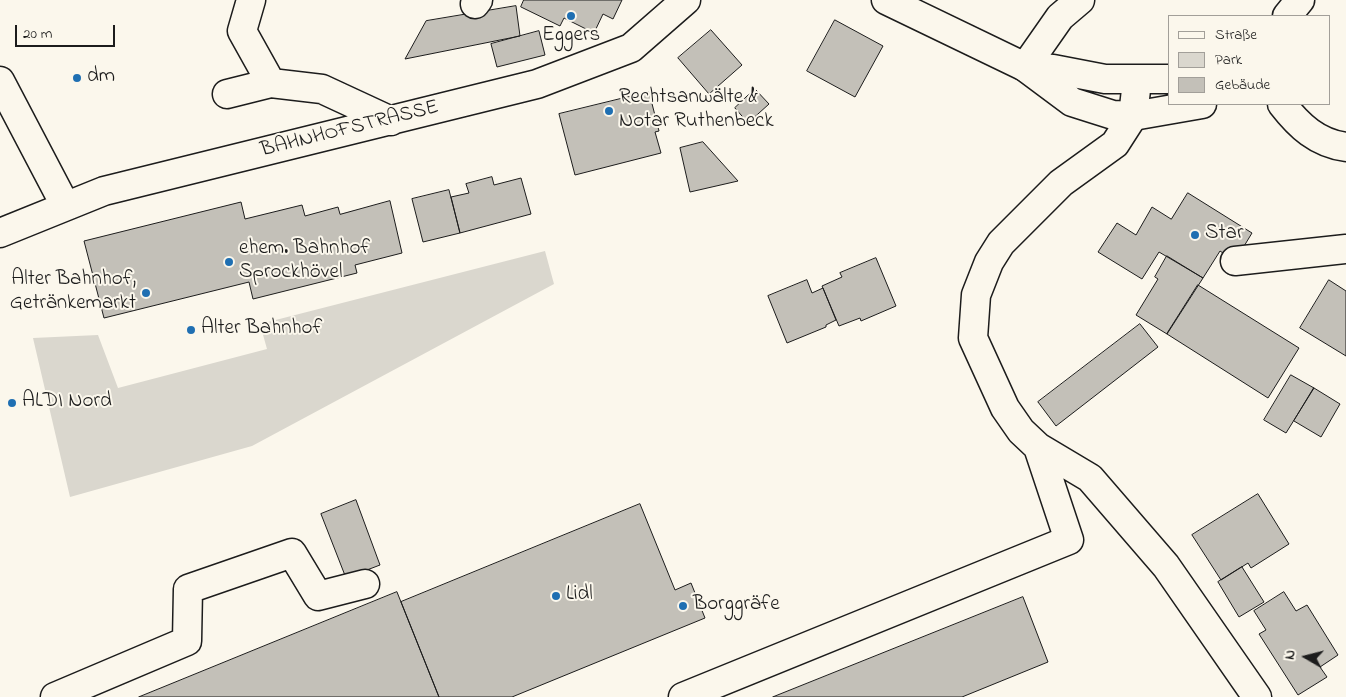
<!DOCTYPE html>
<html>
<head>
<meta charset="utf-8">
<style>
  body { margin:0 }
  #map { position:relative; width:1346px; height:697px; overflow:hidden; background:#fbf7ec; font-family:"Indie Flower",sans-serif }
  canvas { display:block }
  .legend { position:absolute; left:1168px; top:15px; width:162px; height:90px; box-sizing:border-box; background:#fbf7ec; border:1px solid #a29f99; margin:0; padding:6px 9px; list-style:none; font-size:15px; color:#1c1c1c }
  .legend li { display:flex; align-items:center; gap:10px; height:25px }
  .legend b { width:25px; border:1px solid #a29f99 }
  .north { position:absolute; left:1281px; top:632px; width:50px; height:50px; -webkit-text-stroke:4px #fbf7ec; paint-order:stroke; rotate:278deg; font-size:14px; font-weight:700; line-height:20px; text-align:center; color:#1c1c1c }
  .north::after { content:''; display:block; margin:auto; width:18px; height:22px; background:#1c1c1c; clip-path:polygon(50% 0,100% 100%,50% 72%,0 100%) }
  .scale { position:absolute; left:15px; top:25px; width:100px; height:22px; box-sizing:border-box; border:2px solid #1c1c1c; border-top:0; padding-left:6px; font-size:15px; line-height:18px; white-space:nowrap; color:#1c1c1c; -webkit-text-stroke:4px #fbf7ec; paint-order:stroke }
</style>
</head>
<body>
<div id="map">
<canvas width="1346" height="697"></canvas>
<ul class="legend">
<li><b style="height:6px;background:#fbf7ec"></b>Straße</li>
<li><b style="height:14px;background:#dad7ce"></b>Park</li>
<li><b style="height:14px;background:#c3c0b8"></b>Gebäude</li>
</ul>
<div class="north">N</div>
<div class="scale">20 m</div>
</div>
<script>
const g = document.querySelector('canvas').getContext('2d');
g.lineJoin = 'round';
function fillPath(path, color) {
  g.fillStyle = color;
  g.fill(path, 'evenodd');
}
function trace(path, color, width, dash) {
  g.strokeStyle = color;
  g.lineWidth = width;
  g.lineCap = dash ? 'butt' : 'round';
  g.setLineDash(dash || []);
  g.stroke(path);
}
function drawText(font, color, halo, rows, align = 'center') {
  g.font = font + ' "Indie Flower",sans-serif';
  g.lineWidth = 4;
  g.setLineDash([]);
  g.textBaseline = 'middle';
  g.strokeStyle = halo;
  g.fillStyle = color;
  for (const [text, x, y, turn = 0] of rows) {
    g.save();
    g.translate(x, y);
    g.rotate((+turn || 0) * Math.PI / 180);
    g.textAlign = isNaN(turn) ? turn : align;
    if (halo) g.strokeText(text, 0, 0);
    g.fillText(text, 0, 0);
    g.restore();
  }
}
fillPath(new Path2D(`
  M 545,251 L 554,284 L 252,446 L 70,497 L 33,338 L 98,335 L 118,388 L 267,349 L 260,324 Z`), '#dad7ce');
const building = new Path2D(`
  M 524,0 L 622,0 L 613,19 L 603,14 L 594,33 L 564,18 L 560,26 L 521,7 Z
  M 516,6 L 520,36 L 405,59 L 426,21 Z
  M 835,20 L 883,46 L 855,97 L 807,71 Z
  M 711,30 L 742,65 L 709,94 L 678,58 Z
  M 539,31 L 545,55 L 497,67 L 491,44 Z
  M 755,89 L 769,104 L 748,123 L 735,108 Z
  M 649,92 L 659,131 L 655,132 L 661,153 L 575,175 L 559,114 Z
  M 703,142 L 738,181 L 690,192 L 680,148 Z
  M 492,177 L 494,185 L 521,178 L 531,214 L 460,233 L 451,197 L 469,193 L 466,184 Z
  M 449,190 L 460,233 L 423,242 L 412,199 Z
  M 1188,193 L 1252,233 L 1235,261 L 1220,251 L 1203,278 L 1159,252 L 1142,279 L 1098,252 L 1117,223 L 1136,235 L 1152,207 L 1171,219 Z
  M 390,201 L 402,253 L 355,265 L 357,273 L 253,299 L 249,282 L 104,318 L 84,241 L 241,202 L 245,219 L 302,205 L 305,216 L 338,207 L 340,214 Z
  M 1167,256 L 1203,278 L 1167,334 L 1136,315 L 1158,279 L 1155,277 Z
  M 876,258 L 896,306 L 861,321 L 860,318 L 839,326 L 822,286 L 842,277 L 840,273 Z
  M 807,280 L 812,293 L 823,288 L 836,320 L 826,325 L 826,327 L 787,343 L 768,296 Z
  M 1329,280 L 1346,291 L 1346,356 L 1300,328 Z
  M 1198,285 L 1299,348 L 1268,398 L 1167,334 Z
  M 1140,324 L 1158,347 L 1056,426 L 1038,402 Z
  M 1291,375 L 1314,388 L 1286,433 L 1264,420 Z
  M 1314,388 L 1340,404 L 1321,437 L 1294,421 Z
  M 1258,494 L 1289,544 L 1251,568 L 1248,563 L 1221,580 L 1192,535 Z
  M 356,500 L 380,565 L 346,578 L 321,514 Z
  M 640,504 L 675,590 L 691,583 L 705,618 L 512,697 L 439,697 L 401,602 Z
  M 1242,567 L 1264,602 L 1239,617 L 1218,582 Z
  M 397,592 L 439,697 L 139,697 Z
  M 1284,592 L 1296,611 L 1307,605 L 1338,655 L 1320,667 L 1327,677 L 1298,695 L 1259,634 L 1266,630 L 1254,611 Z
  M 1023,597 L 1048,662 L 962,697 L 773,697 Z`);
fillPath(building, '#c3c0b8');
trace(building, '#1c1c1c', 1);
const minor = new Path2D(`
  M 251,0 L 242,31 L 271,83
  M 475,4 L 478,0
  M 1025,67 L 1060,17 L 1080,0
  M 0,81 L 65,205
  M 1137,81 L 1133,116 L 1115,144 L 1061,183 L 1001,243 L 989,262 L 976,295 L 973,338 L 1005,408 L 1021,431 L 1038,447 L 1090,478 L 1166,566 L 1257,697
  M 227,94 L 271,83 L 322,89 L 391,121
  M 0,233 L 104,191 L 537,84 L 631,48 L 686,0
  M 1235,261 L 1346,249
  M 55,697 L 187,641 L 188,589 L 292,553 L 318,596 L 365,584
  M 683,697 L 1069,540 L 1038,447`);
const major = new Path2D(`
  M 886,0 L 1025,67 L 1072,102 L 1094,109 L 1113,115 L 1133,116 L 1202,104
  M 1287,16 L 1300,0
  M 1025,67 L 1053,69 L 1105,79 L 1170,79
  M 1282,104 C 1299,126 1317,143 1346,147`);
trace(minor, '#1c1c1c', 31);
trace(major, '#1c1c1c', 31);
trace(minor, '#fbf7ec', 28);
trace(major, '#fbf7ec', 28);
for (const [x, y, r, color] of [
  [571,16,5,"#1f6fb2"],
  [77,78,5,"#1f6fb2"],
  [609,111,5,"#1f6fb2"],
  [1195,235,5,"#1f6fb2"],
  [229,262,5,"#1f6fb2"],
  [146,293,5,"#1f6fb2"],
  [191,330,5,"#1f6fb2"],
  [12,403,5,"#1f6fb2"],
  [556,596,5,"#1f6fb2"],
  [683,606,5,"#1f6fb2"]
]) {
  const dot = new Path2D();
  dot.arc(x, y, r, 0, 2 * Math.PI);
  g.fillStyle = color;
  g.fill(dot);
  trace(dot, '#fbf7ec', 2);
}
drawText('21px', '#1c1c1c', '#fbf7ec', [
  ["Eggers",571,37,"center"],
  ["dm",87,78],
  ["Rechtsanwälte &",619,99],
  ["Notar Ruthenbeck",619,123],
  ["Star",1205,235],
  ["ehem. Bahnhof",239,250],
  ["Sprockhövel",239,274],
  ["Alter Bahnhof,",136,281,"right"],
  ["Getränkemarkt",136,305,"right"],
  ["Alter Bahnhof",201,330],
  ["ALDI Nord",22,403],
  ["Lidl",566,596],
  ["Borggräfe",693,606]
], 'left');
drawText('21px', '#1c1c1c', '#fbf7ec', [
  ["BAHNHOFSTRASSE",350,130,-14]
]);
</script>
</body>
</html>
